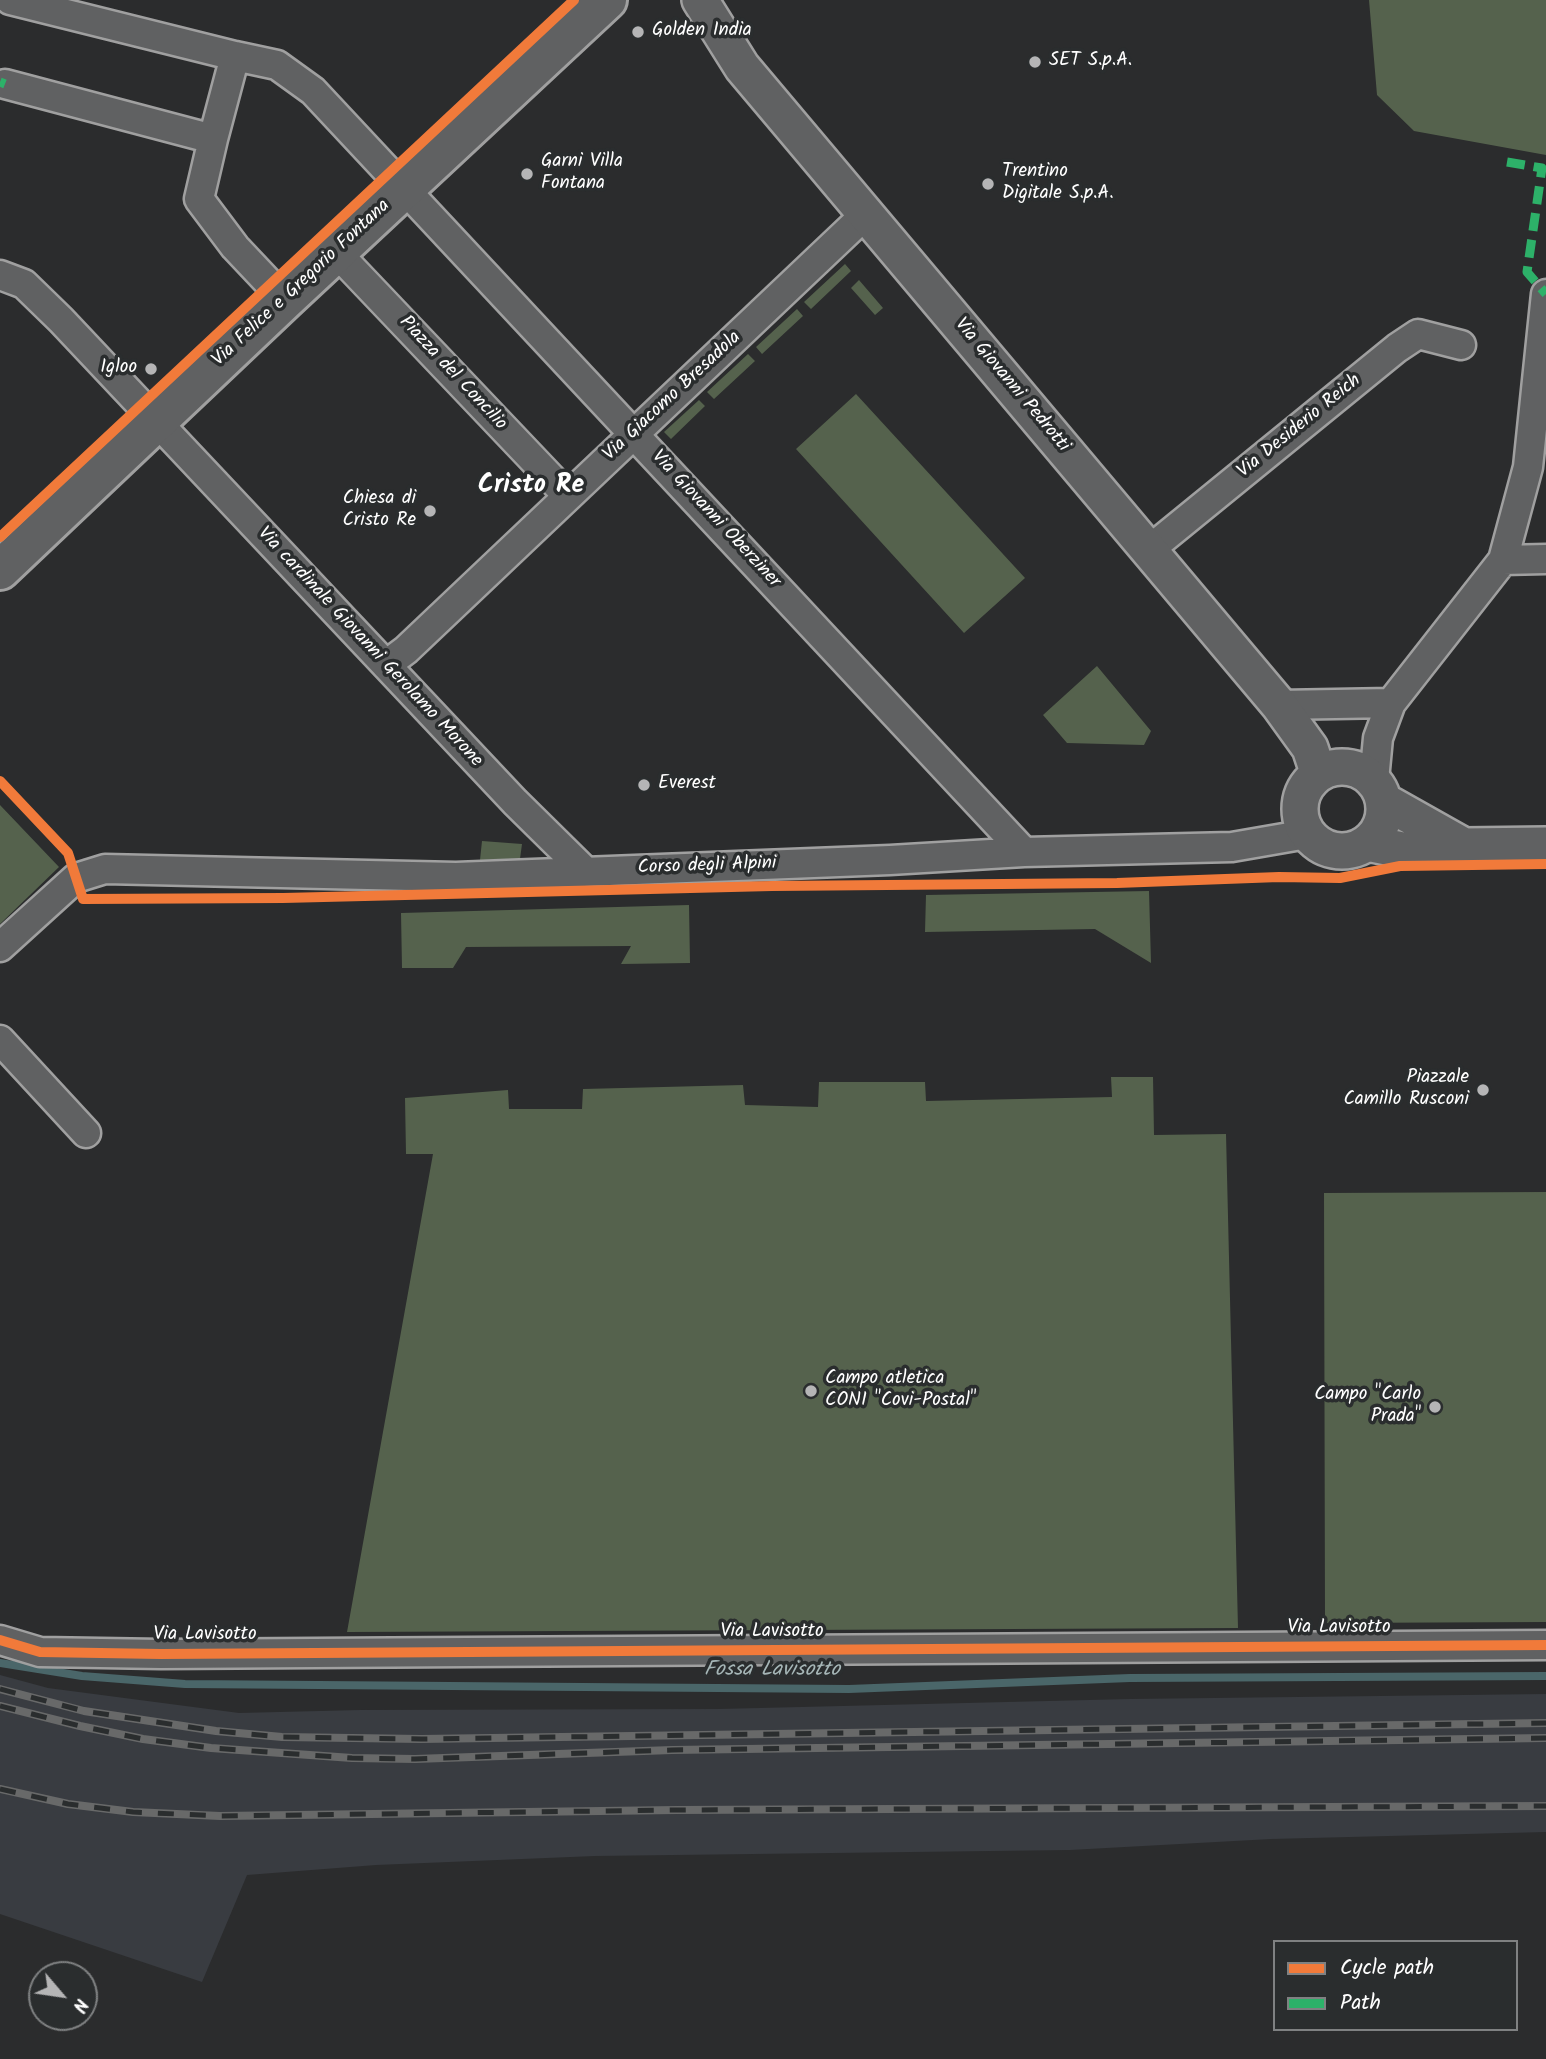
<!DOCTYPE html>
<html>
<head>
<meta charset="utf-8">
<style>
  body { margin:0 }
  #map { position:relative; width:1546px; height:2059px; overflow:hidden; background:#2b2c2d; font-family:Kalam,sans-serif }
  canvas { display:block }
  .legend { position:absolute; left:1273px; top:1940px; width:245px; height:91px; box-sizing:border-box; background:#2a2d2e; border:2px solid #7f8182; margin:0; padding:9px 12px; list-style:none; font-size:21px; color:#fff }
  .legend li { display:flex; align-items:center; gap:14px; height:35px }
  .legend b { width:35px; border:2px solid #7f8182 }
  .north { position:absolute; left:28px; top:1961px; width:70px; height:70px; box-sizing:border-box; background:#2a2d2e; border:2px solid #7f8182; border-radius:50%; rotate:119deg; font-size:19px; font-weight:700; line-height:28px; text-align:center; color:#fff }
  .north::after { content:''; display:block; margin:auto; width:24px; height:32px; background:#b5b5b6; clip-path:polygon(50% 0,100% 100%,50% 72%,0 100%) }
</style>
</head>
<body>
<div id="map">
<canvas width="1546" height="2059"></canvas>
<ul class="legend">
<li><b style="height:9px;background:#f17a3a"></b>Cycle path</li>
<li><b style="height:9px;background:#2db169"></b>Path</li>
</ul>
<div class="north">N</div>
</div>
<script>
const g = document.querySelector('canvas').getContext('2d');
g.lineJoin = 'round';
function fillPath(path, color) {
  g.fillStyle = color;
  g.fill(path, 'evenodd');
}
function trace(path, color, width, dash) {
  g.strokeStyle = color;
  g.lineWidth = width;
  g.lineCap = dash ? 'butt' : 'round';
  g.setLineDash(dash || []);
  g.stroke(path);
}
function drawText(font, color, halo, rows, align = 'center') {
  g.font = font + ' Kalam,sans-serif';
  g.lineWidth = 7;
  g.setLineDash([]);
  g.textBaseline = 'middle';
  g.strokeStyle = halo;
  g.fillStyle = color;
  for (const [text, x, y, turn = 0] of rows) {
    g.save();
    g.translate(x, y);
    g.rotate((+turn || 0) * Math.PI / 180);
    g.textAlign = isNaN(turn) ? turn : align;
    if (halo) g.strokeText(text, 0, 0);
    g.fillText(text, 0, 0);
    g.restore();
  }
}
fillPath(new Path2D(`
  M 0,1675 L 48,1688 L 239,1713 L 360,1710 L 719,1709 L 1130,1699 L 1546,1694 L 1546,1832 L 1271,1839 L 1070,1850 L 595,1856 L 376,1865 L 247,1875 L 202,1982 L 0,1914 Z`), '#393c41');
fillPath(new Path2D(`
  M 1369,0 L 1546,0 L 1546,155 L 1414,131 L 1377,95 Z
  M 845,264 L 851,271 L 811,309 L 804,302 Z
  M 859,280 L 883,308 L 875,315 L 851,288 Z
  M 797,309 L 803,316 L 762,354 L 756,347 Z
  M 748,354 L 755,361 L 714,399 L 707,392 Z
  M 856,394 L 1025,578 L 964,633 L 796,449 Z
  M 699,400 L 705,406 L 671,439 L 664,432 Z
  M 1097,666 L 1151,731 L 1144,745 L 1067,743 L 1043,715 Z
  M 0,805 L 59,867 L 0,924 Z
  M 482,841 L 522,844 L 520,859 L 480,860 Z
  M 1149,891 L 1151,963 L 1095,929 L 925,932 L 926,895 Z
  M 689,905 L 690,963 L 621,964 L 631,946 L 466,947 L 453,968 L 402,968 L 401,913 Z
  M 1111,1077 L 1153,1077 L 1154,1135 L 1226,1134 L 1238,1628 L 347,1632 L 433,1154 L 406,1154 L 405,1098 L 508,1090 L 509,1109 L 582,1109 L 583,1089 L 743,1085 L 745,1105 L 818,1107 L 819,1082 L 925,1082 L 926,1101 L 1112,1097 Z
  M 1546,1192 L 1546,1622 L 1325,1623 L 1324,1193 Z`), '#55624d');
trace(new Path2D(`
  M 0,1663 L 82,1676 L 185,1684 L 849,1689 L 1130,1678 L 1546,1676`), '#4a6669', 8);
const minor = new Path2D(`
  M 10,0 L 235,56 L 277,65 L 313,91 L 1024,852
  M 5,84 L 213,139 L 199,199 L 235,247 L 285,300
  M 213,139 L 235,56
  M 336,252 L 568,496
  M 0,275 L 24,284 L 61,320 L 515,802 L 586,872
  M 1149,550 L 1397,348 L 1418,334 L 1461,345
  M 1503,560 L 1546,559
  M 386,665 L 406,650 L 866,214
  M 1279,705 L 1391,703
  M 1374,780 L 1378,738 L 1391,703 L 1503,560 L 1528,467 L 1546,294
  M 0,947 L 76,878 L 105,869 L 456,877 L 890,860 L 1024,852 L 1232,847 L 1307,834
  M 0,1040 L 86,1133
  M 0,1640 L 40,1652 L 161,1654 L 1546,1645`);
const tertiary = new Path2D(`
  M 700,0 L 742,67 L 1279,705 L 1310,748 L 1318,772
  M1300 809a42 42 0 1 1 84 0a42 42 0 1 1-84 0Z
  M 1384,801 L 1464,846
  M 1367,843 L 1402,850 L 1464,846 L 1546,845`);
const secondary = new Path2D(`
  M 0,570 L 285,300 L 607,0`);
trace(minor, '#a0a0a0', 33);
trace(tertiary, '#a0a0a0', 40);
trace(secondary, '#a0a0a0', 44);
trace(minor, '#606162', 28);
trace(tertiary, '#606162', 35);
trace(secondary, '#606162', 38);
const rail = new Path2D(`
  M 0,1689 L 84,1711 L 216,1731 L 282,1737 L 421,1739 L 1546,1723
  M 0,1706 L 80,1726 L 143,1739 L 211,1748 L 352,1758 L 415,1759 L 672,1750 L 1546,1738
  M 0,1789 L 68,1804 L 133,1812 L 220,1816 L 677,1810 L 1546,1806`);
trace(rail, '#686969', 8);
trace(rail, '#2a2d2e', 5, [16]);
trace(new Path2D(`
  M 0,82 L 5,84
  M 1507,162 L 1542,168 L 1527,272 L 1546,294`), '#2db169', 9, [18, 9]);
trace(new Path2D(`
  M 0,537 L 574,0
  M 0,781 L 68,853 L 83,899 L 283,898 L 772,886 L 1117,883 L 1279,877 L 1340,878 L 1400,866 L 1546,864
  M 0,1640 L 40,1652 L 161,1654 L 1546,1645`), '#f17a3a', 10);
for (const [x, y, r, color] of [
  [638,32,7,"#b5b5b6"],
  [1035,62,7,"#b5b5b6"],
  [527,174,7,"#b5b5b6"],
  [988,184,7,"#b5b5b6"],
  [151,369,7,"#b5b5b6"],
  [430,511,7,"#b5b5b6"],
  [644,785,7,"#b5b5b6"],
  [1483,1090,7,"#b5b5b6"],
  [811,1391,7,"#b5b5b6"],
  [1435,1407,7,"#b5b5b6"]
]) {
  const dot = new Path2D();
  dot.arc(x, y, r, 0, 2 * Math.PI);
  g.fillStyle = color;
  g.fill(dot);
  trace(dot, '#2a2d2e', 2.5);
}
drawText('19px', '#fff', '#2a2d2e', [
  ["Golden India",652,32],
  ["SET S.p.A.",1049,62],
  ["Garni Villa",541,163],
  ["Fontana",541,185],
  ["Trentino",1002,173],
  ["Digitale S.p.A.",1002,195],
  ["Igloo",137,369,"right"],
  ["Chiesa di",416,500,"right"],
  ["Cristo Re",416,522,"right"],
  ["Everest",658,785],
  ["Piazzale",1469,1079,"right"],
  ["Camillo Rusconi",1469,1101,"right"],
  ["Campo atletica",825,1380],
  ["CONI \"Covi-Postal\"",825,1402],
  ["Campo \"Carlo",1421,1396,"right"],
  ["Prada\"",1421,1418,"right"]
], 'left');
drawText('19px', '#fff', '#2a2d2e', [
  ["Via Felice e Gregorio Fontana",302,284,-43],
  ["Piazza del Concilio",452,374,47],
  ["Via Giovanni Pedrotti",1011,386,50],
  ["Via Giacomo Bresadola",673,397,-43],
  ["Via Desiderio Reich",1300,427,-39],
  ["Via Giovanni Oberziner",715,520,47],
  ["Via cardinale Giovanni Gerolamo Morone",369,648,47],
  ["Corso degli Alpini",707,867,-2],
  ["Via Lavisotto",1339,1629],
  ["Via Lavisotto",772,1633],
  ["Via Lavisotto",205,1636]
]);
drawText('italic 21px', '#a6b6b7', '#2a2d2e', [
  ["Fossa Lavisotto",772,1671]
]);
drawText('bold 26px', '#fff', '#2a2d2e', [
  ["Cristo Re",531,488]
]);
</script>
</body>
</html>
